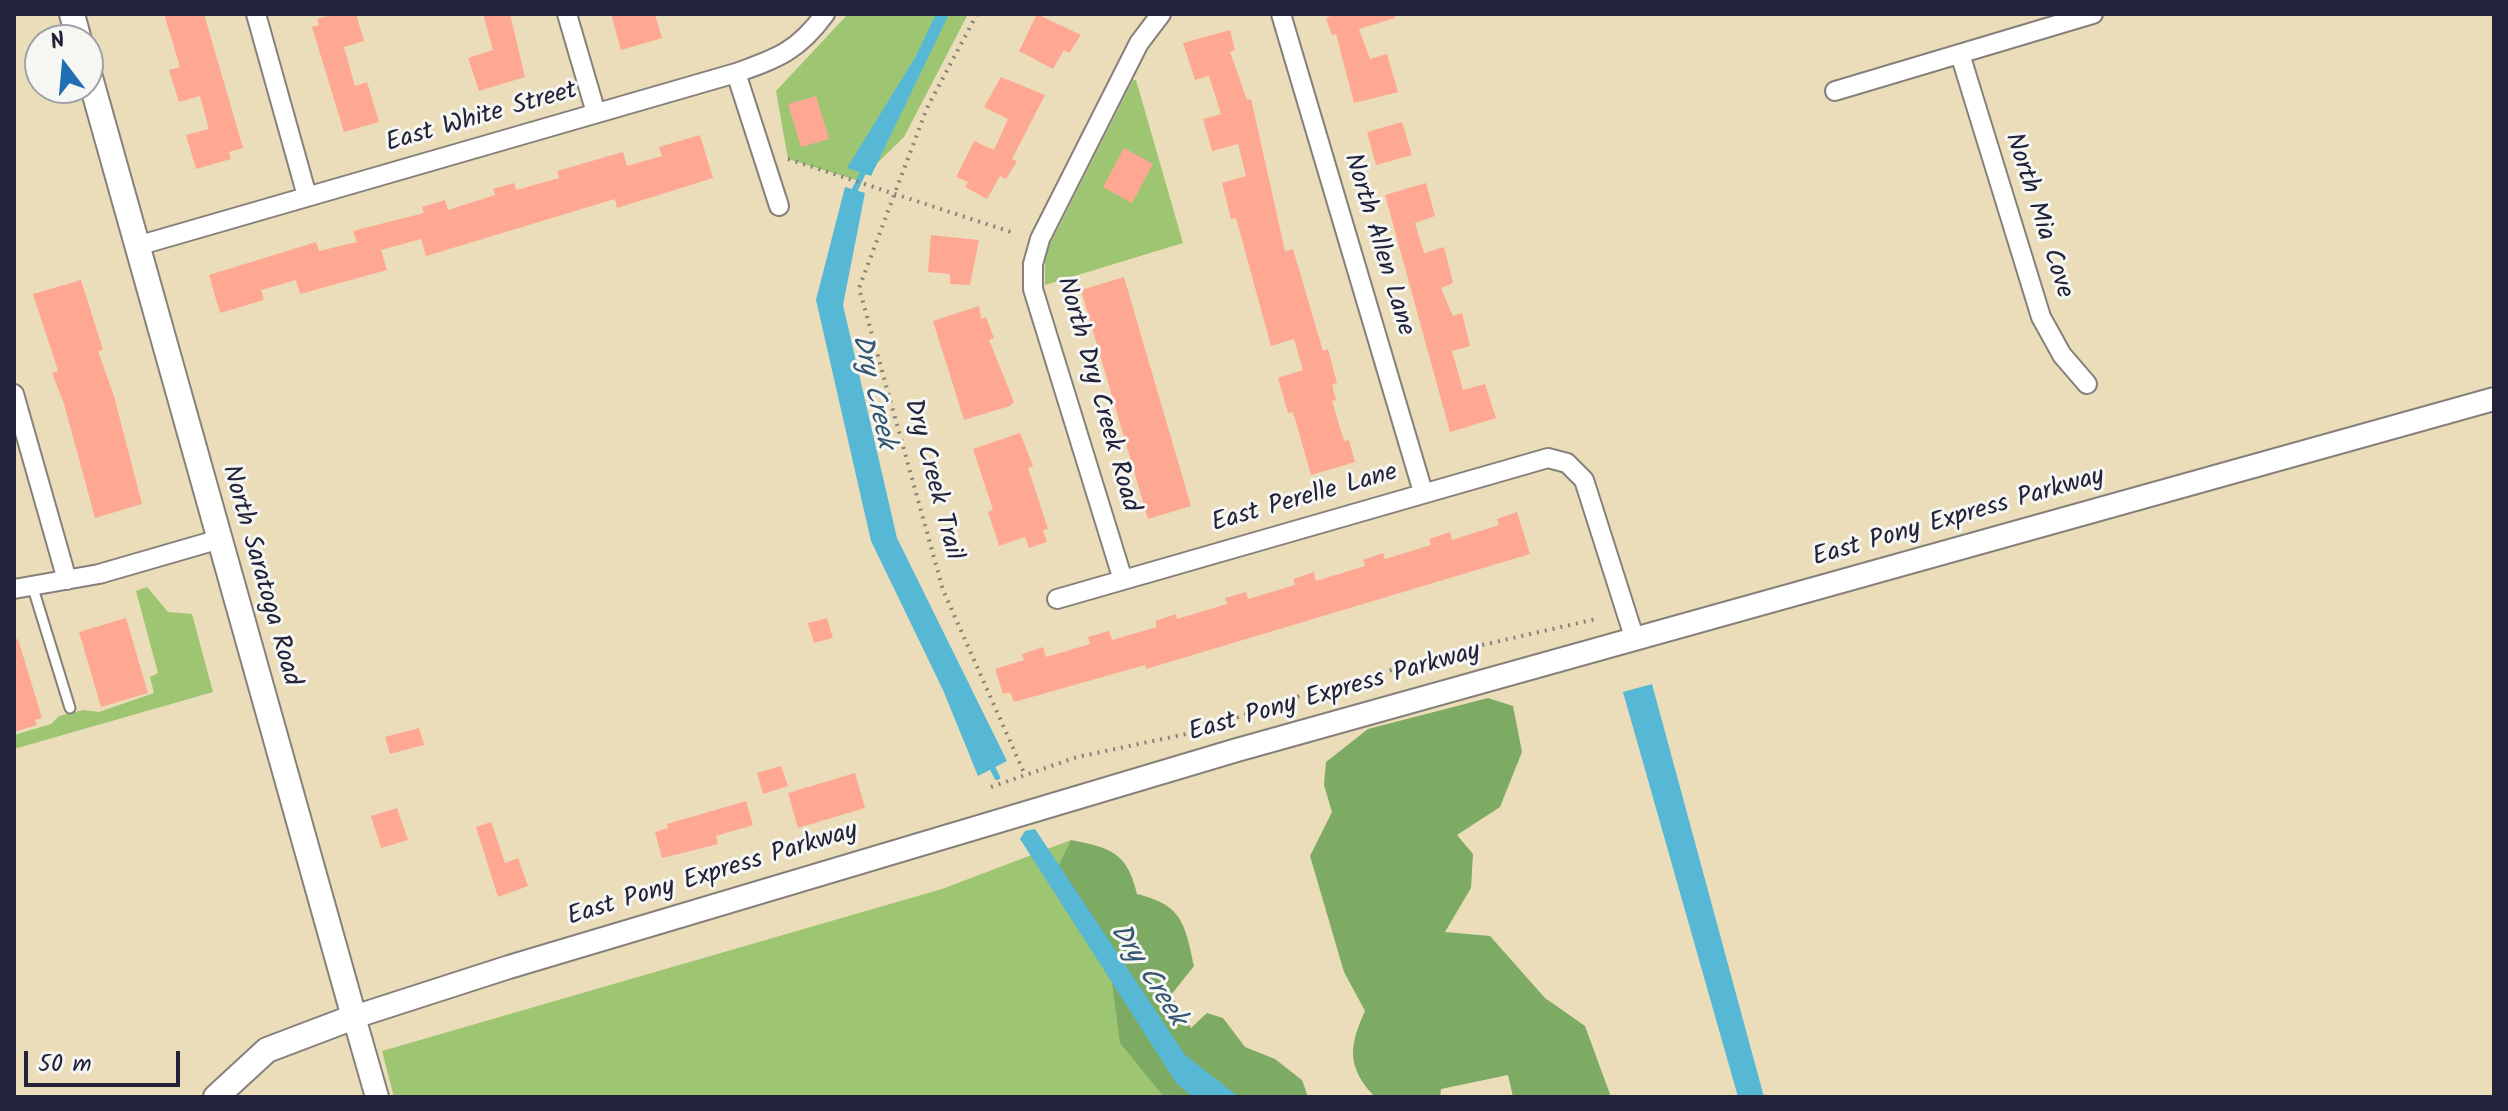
<!DOCTYPE html>
<html>
<head>
<meta charset="utf-8">
<style>
  body { margin:0 }
  #map { position:relative; width:2508px; height:1111px; overflow:hidden; background:#ebddb9; font-family:Kalam,sans-serif }
  canvas { display:block }
  .frame { position:absolute; inset:0; border:16px solid #22223b; pointer-events:none }
  .north { position:absolute; left:24px; top:24px; width:80px; height:80px; box-sizing:border-box; background:#f6f6f2; border:2px solid #a1a1a9; border-radius:50%; rotate:344deg; font-size:22px; font-weight:700; line-height:32px; text-align:center; color:#22223b }
  .north::after { content:''; display:block; margin:auto; width:28px; height:36px; background:#1f6fb2; clip-path:polygon(50% 0,100% 100%,50% 72%,0 100%) }
  .scale { position:absolute; left:24px; top:1051px; width:156px; height:36px; box-sizing:border-box; border:4px solid #22223b; border-top:0; padding-left:10px; font-size:24px; line-height:28px; white-space:nowrap; color:#22223b; -webkit-text-stroke:6px #f6f6f2; paint-order:stroke }
</style>
</head>
<body>
<div id="map">
<canvas width="2508" height="1111"></canvas>
<div class="frame"></div>
<div class="north">N</div>
<div class="scale">50 m</div>
</div>
<script>
const g = document.querySelector('canvas').getContext('2d');
g.lineJoin = 'round';
function fillPath(path, color) {
  g.fillStyle = color;
  g.fill(path, 'evenodd');
}
function trace(path, color, width, dash) {
  g.strokeStyle = color;
  g.lineWidth = width;
  g.lineCap = dash ? 'butt' : 'round';
  g.setLineDash(dash || []);
  g.stroke(path);
}
function drawText(font, color, halo, rows, align = 'center') {
  g.font = font + ' Kalam,sans-serif';
  g.lineWidth = 6;
  g.setLineDash([]);
  g.textBaseline = 'middle';
  g.strokeStyle = halo;
  g.fillStyle = color;
  for (const [text, x, y, turn = 0] of rows) {
    g.save();
    g.translate(x, y);
    g.rotate((+turn || 0) * Math.PI / 180);
    g.textAlign = isNaN(turn) ? turn : align;
    if (halo) g.strokeText(text, 0, 0);
    g.fillText(text, 0, 0);
    g.restore();
  }
}
fillPath(new Path2D(`
  M 848,14 L 968,14 L 904,137 L 859,181 L 788,159 L 776,91 Z
  M 1133,80 L 1136,80 L 1183,243 L 1045,285 L 1045,254 Z
  M 147,587 L 168,612 L 192,614 L 213,692 L 14,749 L 14,735 L 51,724 L 59,716 L 83,710 L 99,712 L 154,693 L 150,677 L 158,673 L 136,591 Z
  M 1071,840 L 1055,872 L 1106,938 L 1147,1072 L 1164,1097 L 394,1097 L 382,1051 L 942,889 Z`), '#9ec672');
fillPath(new Path2D(`
  M 1488,698 L 1513,706 L 1522,752 L 1500,807 L 1457,835 L 1473,854 L 1471,888 L 1445,932 L 1490,936 L 1545,998 L 1585,1026 L 1611,1097 L 1513,1097 L 1508,1075 L 1441,1089 L 1440,1097 L 1375,1097 C 1346,1067 1349,1046 1365,1011 L 1344,972 L 1310,856 L 1332,812 L 1324,785 L 1326,762 L 1368,729 Z
  M 1071,840 C 1111,848 1127,852 1137,894 C 1182,905 1185,923 1194,966 L 1171,995 L 1191,1028 L 1207,1013 L 1223,1018 L 1245,1047 L 1275,1059 L 1302,1080 L 1308,1097 L 1164,1097 L 1120,1043 L 1106,938 L 1055,872 Z`), '#7eab64');
fillPath(new Path2D(`
  M 936,14 L 949,14 L 871,176 L 847,168 L 916,56 Z
  M 845,187 L 865,193 L 843,305 L 897,538 L 1007,761 L 978,776 L 943,690 L 871,541 L 816,300 Z
  M 1652,684 L 1764,1097 L 1738,1097 L 1623,692 Z
  M 1035,829 L 1185,1055 L 1239,1097 L 1193,1097 L 1177,1084 L 1020,839 L 1025,831 Z`), '#56b8d5');
trace(new Path2D(`
  M 852,196 L 866,166
  M 989,761 L 997,777`), '#56b8d5', 6);
fillPath(new Path2D(`
  M 164,14 L 204,14 L 243,148 L 229,152 L 231,159 L 196,169 L 186,135 L 209,129 L 200,96 L 179,102 L 169,70 L 180,67 Z
  M 336,14 L 356,14 L 364,41 L 344,47 L 355,86 L 367,82 L 379,122 L 344,132 L 312,27 L 319,25 L 317,19 Z
  M 483,14 L 510,14 L 525,77 L 479,91 L 468,58 L 493,50 Z
  M 611,14 L 655,14 L 662,38 L 621,50 Z
  M 1037,14 L 1081,35 L 1069,53 L 1064,50 L 1053,69 L 1019,51 Z
  M 1335,14 L 1394,14 L 1395,18 L 1359,29 L 1370,59 L 1387,54 L 1398,92 L 1354,103 L 1336,34 L 1332,35 L 1326,18 Z
  M 1230,30 L 1235,50 L 1230,52 L 1247,100 L 1251,99 L 1285,251 L 1293,249 L 1323,351 L 1328,349 L 1337,383 L 1332,385 L 1336,400 L 1332,401 L 1344,441 L 1349,440 L 1355,462 L 1311,475 L 1293,412 L 1288,413 L 1278,378 L 1303,370 L 1294,339 L 1271,346 L 1236,218 L 1231,219 L 1222,183 L 1246,176 L 1238,144 L 1212,151 L 1203,119 L 1221,114 L 1209,76 L 1195,80 L 1183,43 Z
  M 1001,77 L 1045,95 L 1012,159 L 1017,161 L 1006,179 L 1000,176 L 987,199 L 965,187 L 968,182 L 956,177 L 974,141 L 994,150 L 1008,119 L 984,107 Z
  M 816,96 L 829,139 L 801,147 L 788,104 Z
  M 1402,122 L 1412,155 L 1376,165 L 1367,132 Z
  M 700,135 L 713,178 L 617,208 L 615,199 L 426,256 L 421,239 L 381,250 L 387,270 L 300,294 L 296,280 L 261,290 L 264,300 L 220,313 L 209,275 L 316,242 L 319,251 L 357,242 L 353,231 L 424,213 L 422,207 L 445,200 L 448,210 L 495,195 L 493,189 L 514,183 L 516,190 L 559,178 L 557,171 L 623,152 L 627,166 L 662,156 L 659,147 Z
  M 1124,148 L 1153,164 L 1132,203 L 1103,187 Z
  M 1426,183 L 1435,216 L 1415,223 L 1424,253 L 1444,247 L 1453,283 L 1441,288 L 1453,316 L 1462,313 L 1470,346 L 1452,351 L 1463,390 L 1485,384 L 1496,418 L 1450,432 L 1385,195 Z
  M 931,235 L 979,240 L 970,285 L 950,284 L 950,274 L 928,272 Z
  M 1124,277 L 1191,506 L 1148,519 L 1081,290 Z
  M 81,280 L 103,350 L 98,351 L 114,396 L 142,504 L 95,518 L 64,404 L 52,373 L 58,371 L 33,294 Z
  M 979,306 L 981,319 L 986,317 L 994,338 L 989,340 L 1014,402 L 1010,406 L 964,420 L 933,321 Z
  M 1020,433 L 1033,466 L 1028,468 L 1048,529 L 1043,530 L 1047,542 L 1029,548 L 1025,537 L 999,546 L 988,512 L 993,510 L 973,449 Z
  M 1517,512 L 1530,554 L 1146,669 L 1145,665 L 1014,702 L 1010,692 L 1003,694 L 995,669 L 1024,660 L 1022,654 L 1043,647 L 1046,657 L 1090,644 L 1088,637 L 1109,631 L 1112,640 L 1157,627 L 1155,621 L 1176,614 L 1177,619 L 1227,604 L 1225,598 L 1246,592 L 1248,599 L 1295,585 L 1293,579 L 1314,572 L 1316,581 L 1365,566 L 1363,560 L 1383,553 L 1385,559 L 1431,545 L 1429,539 L 1450,532 L 1452,540 L 1499,525 L 1497,519 Z
  M 126,618 L 148,693 L 101,707 L 79,632 Z
  M 827,618 L 833,638 L 814,643 L 808,623 Z
  M 18,639 L 42,718 L 35,720 L 37,725 L 14,732 L 14,640 Z
  M 419,728 L 424,745 L 390,754 L 385,737 Z
  M 781,766 L 788,786 L 763,794 L 757,773 Z
  M 855,773 L 865,808 L 798,828 L 788,793 Z
  M 746,801 L 753,825 L 716,836 L 718,844 L 662,858 L 655,832 L 668,828 L 667,824 Z
  M 397,808 L 408,840 L 381,848 L 371,816 Z
  M 491,822 L 505,863 L 518,858 L 528,886 L 498,897 L 476,827 Z`), '#fea893');
const service = new Path2D(`
  M 32,585 L 70,708`);
const minor = new Path2D(`
  M 256,14 L 307,196
  M 567,14 L 596,113
  M 1281,14 L 1423,492
  M 1960,54 L 2041,317 L 2062,355 L 2087,384
  M 736,73 L 779,206
  M 1835,91 L 2093,14
  M 137,246 L 736,73 C 778,58 798,51 825,14
  M 14,394 L 67,580
  M 1123,580 L 1033,289 L 1033,264 L 1040,239 L 1139,43 L 1161,14
  M 14,589 L 99,574 L 220,539
  M 1057,599 L 1548,458 L 1567,463 L 1584,480 L 1635,640`);
const tertiary = new Path2D(`
  M 377,1097 L 354,1017 L 509,967 L 1237,750 L 2494,399`);
const secondary = new Path2D(`
  M 72,14 L 79,40
  M 88,70 L 354,1017 L 267,1050 L 216,1097`);
trace(service, '#86807a', 13);
trace(minor, '#86807a', 22);
trace(tertiary, '#86807a', 26);
trace(secondary, '#86807a', 28);
trace(new Path2D(`
  M 977,14 L 927,108 L 859,288 L 943,590 L 1025,775
  M 788,159 L 1014,233
  M 991,787 L 1077,757 L 1191,733 L 1300,696 L 1469,648 L 1596,619`), '#86807a', 4, [2, 6]);
trace(service, '#fff', 9);
trace(minor, '#fff', 18);
trace(tertiary, '#fff', 22);
trace(secondary, '#fff', 24);
drawText('26px', '#22223b', '#f6f6f2', [
  ["East White Street",482,119,-16],
  ["North Mia Cove",2037,216,72],
  ["North Allen Lane",1377,245,73],
  ["North Dry Creek Road",1096,395,74],
  ["Dry Creek Trail",931,480,75],
  ["East Perelle Lane",1305,500,-16],
  ["East Pony Express Parkway",1959,519,-16],
  ["North Saratoga Road",259,576,74],
  ["East Pony Express Parkway",1335,694,-16],
  ["East Pony Express Parkway",713,876,-17]
]);
drawText('italic 28px', '#345671', '#f6f6f2', [
  ["Dry Creek",871,392,77],
  ["Dry Creek",1146,976,57]
]);
</script>
</body>
</html>
